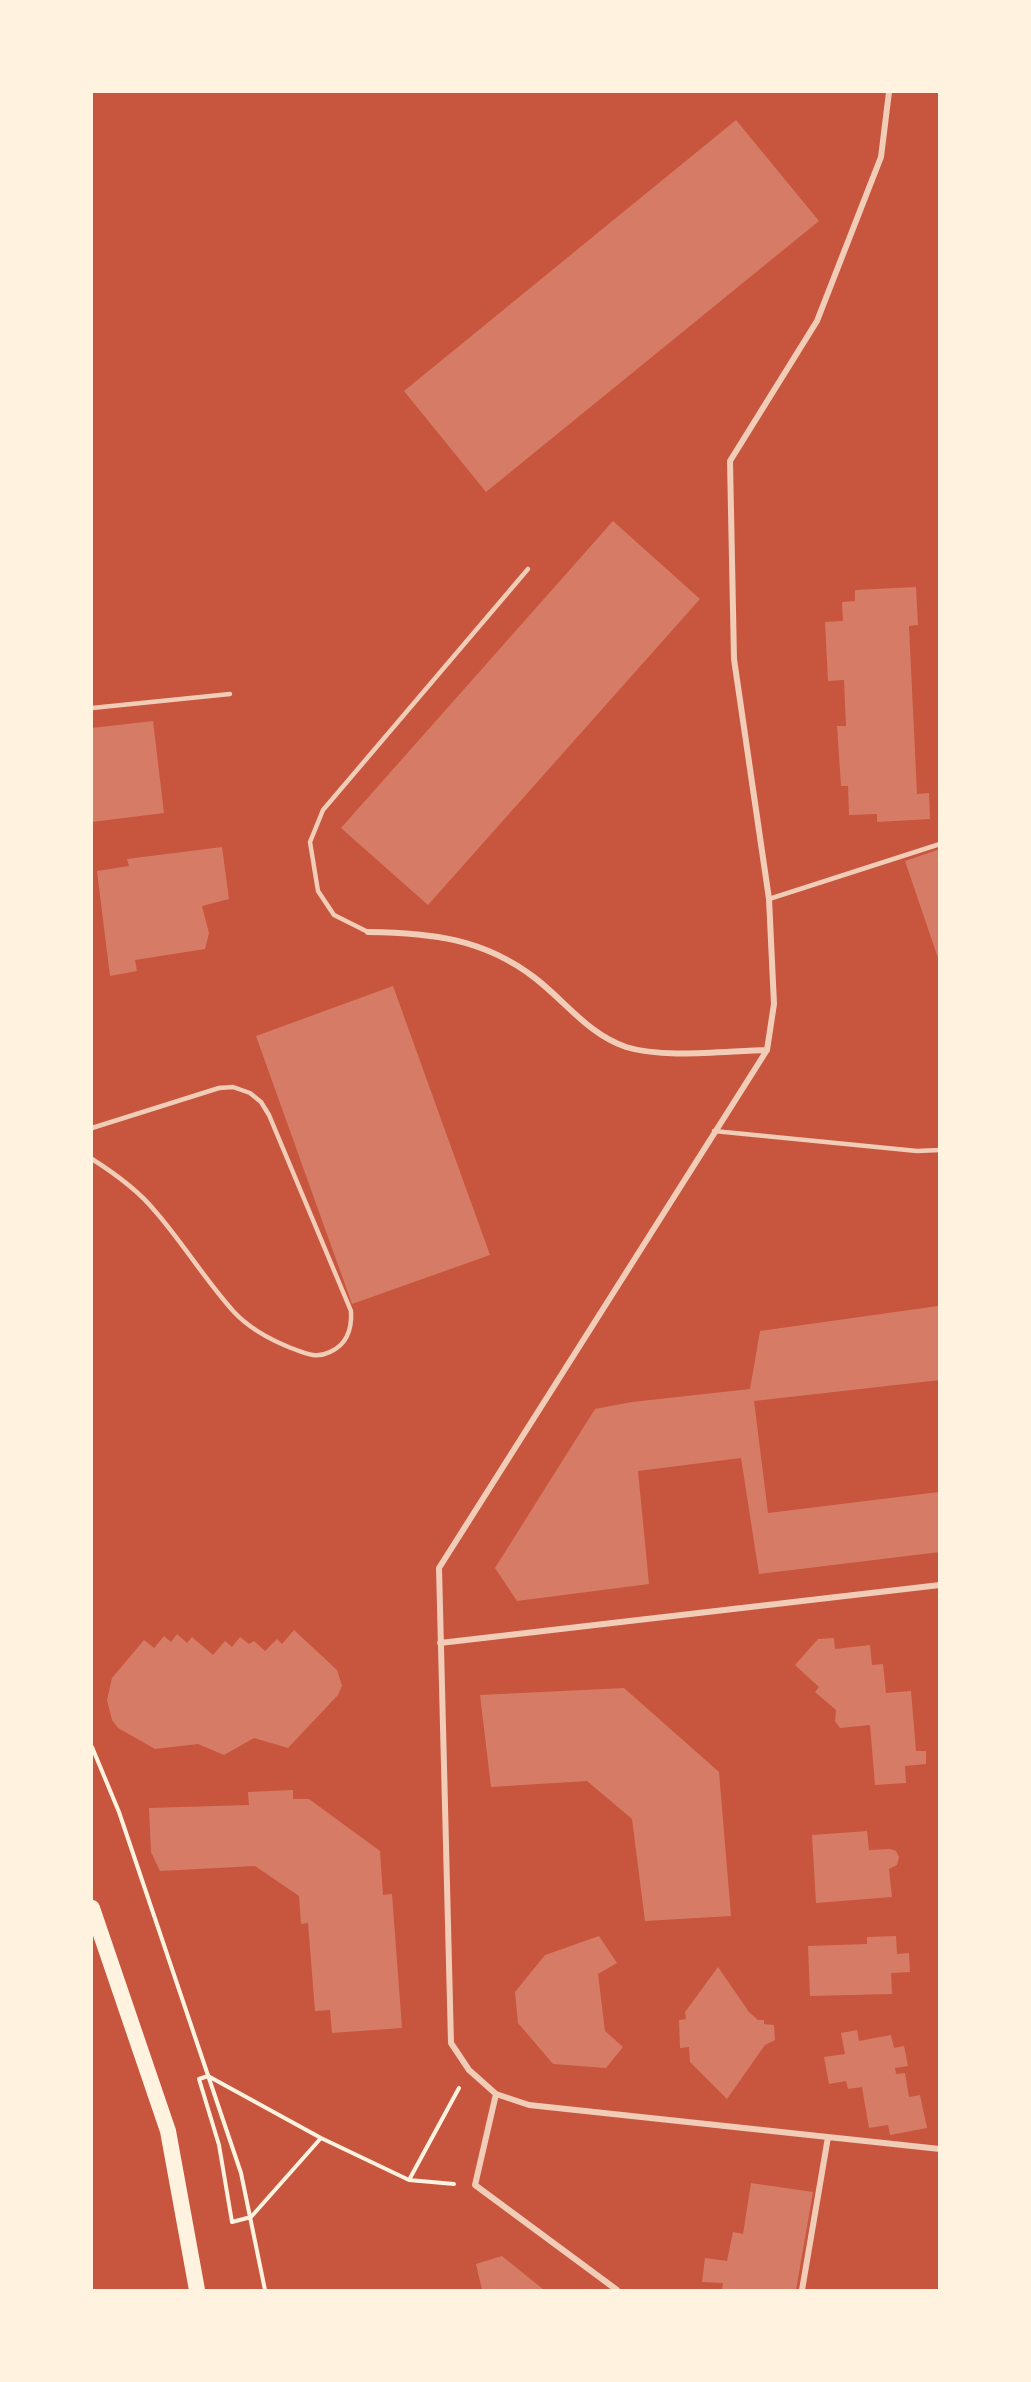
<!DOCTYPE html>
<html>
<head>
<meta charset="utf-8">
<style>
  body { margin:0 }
  #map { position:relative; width:1031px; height:2382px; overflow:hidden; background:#c8553d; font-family:Lora,serif }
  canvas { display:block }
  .frame { position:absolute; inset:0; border:93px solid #fff3e0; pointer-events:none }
</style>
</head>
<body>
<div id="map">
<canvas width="1031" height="2382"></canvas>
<div class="frame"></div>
</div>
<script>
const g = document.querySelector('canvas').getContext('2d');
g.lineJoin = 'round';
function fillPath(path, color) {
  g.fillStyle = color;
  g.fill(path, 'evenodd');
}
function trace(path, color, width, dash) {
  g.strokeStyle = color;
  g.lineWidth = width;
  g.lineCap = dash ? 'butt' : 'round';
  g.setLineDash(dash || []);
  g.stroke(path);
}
fillPath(new Path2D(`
  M 736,120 L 819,221 L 486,492 L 404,391 Z
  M 613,521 L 700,599 L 428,905 L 341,828 Z
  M 916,587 L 918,625 L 909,626 L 917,794 L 929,793 L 930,819 L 877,822 L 877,814 L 849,815 L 848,786 L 841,786 L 837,726 L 846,726 L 844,680 L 828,681 L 825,622 L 843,621 L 842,602 L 855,601 L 855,590 Z
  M 153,721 L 164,813 L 92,822 L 92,728 Z
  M 222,847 L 229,899 L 202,906 L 209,933 L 205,949 L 135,960 L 137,971 L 110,976 L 97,871 L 129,866 L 127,859 Z
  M 940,849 L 940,961 L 939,961 L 905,861 Z
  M 393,986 L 490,1255 L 352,1304 L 256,1036 Z
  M 938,1306 L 940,1380 L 754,1401 L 768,1513 L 939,1492 L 940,1552 L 759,1574 L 741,1458 L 638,1471 L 649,1584 L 517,1601 L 495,1568 L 595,1409 L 632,1402 L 750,1389 L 760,1331 Z
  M 294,1630 L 337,1670 L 342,1686 L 338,1695 L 288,1748 L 254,1738 L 224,1755 L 198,1744 L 155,1749 L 118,1728 L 112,1720 L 107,1700 L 112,1678 L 144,1640 L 154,1648 L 164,1636 L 171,1642 L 177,1634 L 187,1643 L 192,1637 L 213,1655 L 225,1641 L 232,1647 L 240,1637 L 249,1644 L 254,1641 L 265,1651 L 277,1639 L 282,1644 Z
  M 834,1638 L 835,1649 L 870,1645 L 872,1665 L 883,1664 L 886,1693 L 911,1691 L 916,1751 L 926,1751 L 926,1764 L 905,1766 L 906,1783 L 875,1785 L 870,1725 L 840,1728 L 835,1721 L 836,1710 L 815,1692 L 819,1687 L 795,1665 L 818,1639 Z
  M 624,1688 L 719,1772 L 731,1916 L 645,1921 L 632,1819 L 587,1781 L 491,1787 L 480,1695 Z
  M 293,1790 L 293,1799 L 309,1799 L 380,1851 L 383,1895 L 392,1894 L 402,2028 L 332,2033 L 330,2010 L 315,2011 L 308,1923 L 301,1924 L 299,1896 L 255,1866 L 160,1871 L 151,1852 L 149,1808 L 249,1805 L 248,1792 Z
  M 867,1831 L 869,1850 L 890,1849 L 896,1851 L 899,1857 L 897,1865 L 889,1869 L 892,1897 L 816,1903 L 812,1835 Z
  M 599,1936 L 617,1963 L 598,1974 L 605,2031 L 623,2047 L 606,2068 L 553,2064 L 518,2023 L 515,1992 L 545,1955 Z
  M 896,1936 L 897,1954 L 909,1953 L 910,1972 L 891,1973 L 892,1994 L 810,1996 L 808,1946 L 867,1944 L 867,1937 Z
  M 718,1967 L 749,2012 L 758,2020 L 764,2020 L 764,2024 L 774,2025 L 775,2040 L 765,2045 L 727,2099 L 690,2062 L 689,2047 L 680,2048 L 679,2020 L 686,2019 L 685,2012 Z
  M 857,2030 L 859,2041 L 891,2035 L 894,2048 L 904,2046 L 908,2066 L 895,2068 L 896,2074 L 905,2073 L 909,2097 L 920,2095 L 927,2128 L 890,2135 L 888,2125 L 869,2128 L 862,2087 L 848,2089 L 846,2081 L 829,2084 L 824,2057 L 845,2054 L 841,2033 Z
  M 751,2183 L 813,2192 L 796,2290 L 722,2290 L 723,2283 L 702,2282 L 705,2258 L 727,2261 L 733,2232 L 743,2234 Z
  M 502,2256 L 544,2290 L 482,2290 L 476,2264 Z`), '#d67c66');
trace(new Path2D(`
  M 92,1747 L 119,1812 L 241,2173 L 265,2290
  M 321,2138 L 251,2217 L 232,2222 L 219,2145 L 199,2079 L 208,2076 L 321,2138 L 409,2180 L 454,2184
  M 409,2180 L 459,2088`), '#fff3e0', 4);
trace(new Path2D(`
  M 92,708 L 230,694
  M 769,899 L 940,844
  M 368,932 L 334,915 L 318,891 L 310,842 L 323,810 L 528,569
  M 92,1128 L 219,1088 L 233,1087 L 250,1093 L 261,1102 L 269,1115 L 351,1311 C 352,1328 348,1344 330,1352 C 316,1359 305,1353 291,1348 C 271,1340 249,1328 234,1312 C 205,1280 183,1243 155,1211 C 138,1190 114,1173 92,1159
  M 714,1131 L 917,1151 L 940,1150`), '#f1ccb7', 4.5);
trace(new Path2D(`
  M 889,92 L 881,157 L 817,321 L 730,461 L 734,659 L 769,899 L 774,1004 L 767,1050 L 439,1568 L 451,2043 L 469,2070 L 496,2094 L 529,2105 L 940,2149
  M 368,932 C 431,933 483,938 535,978 C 566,1002 588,1034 626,1047 C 664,1059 725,1051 767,1050
  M 440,1643 L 940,1585
  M 496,2094 L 475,2185 L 617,2290
  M 802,2290 L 828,2137`), '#f1ccb7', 6);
trace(new Path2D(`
  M 92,1908 L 168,2131 L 197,2290`), '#fff3e0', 16);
</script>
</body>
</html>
